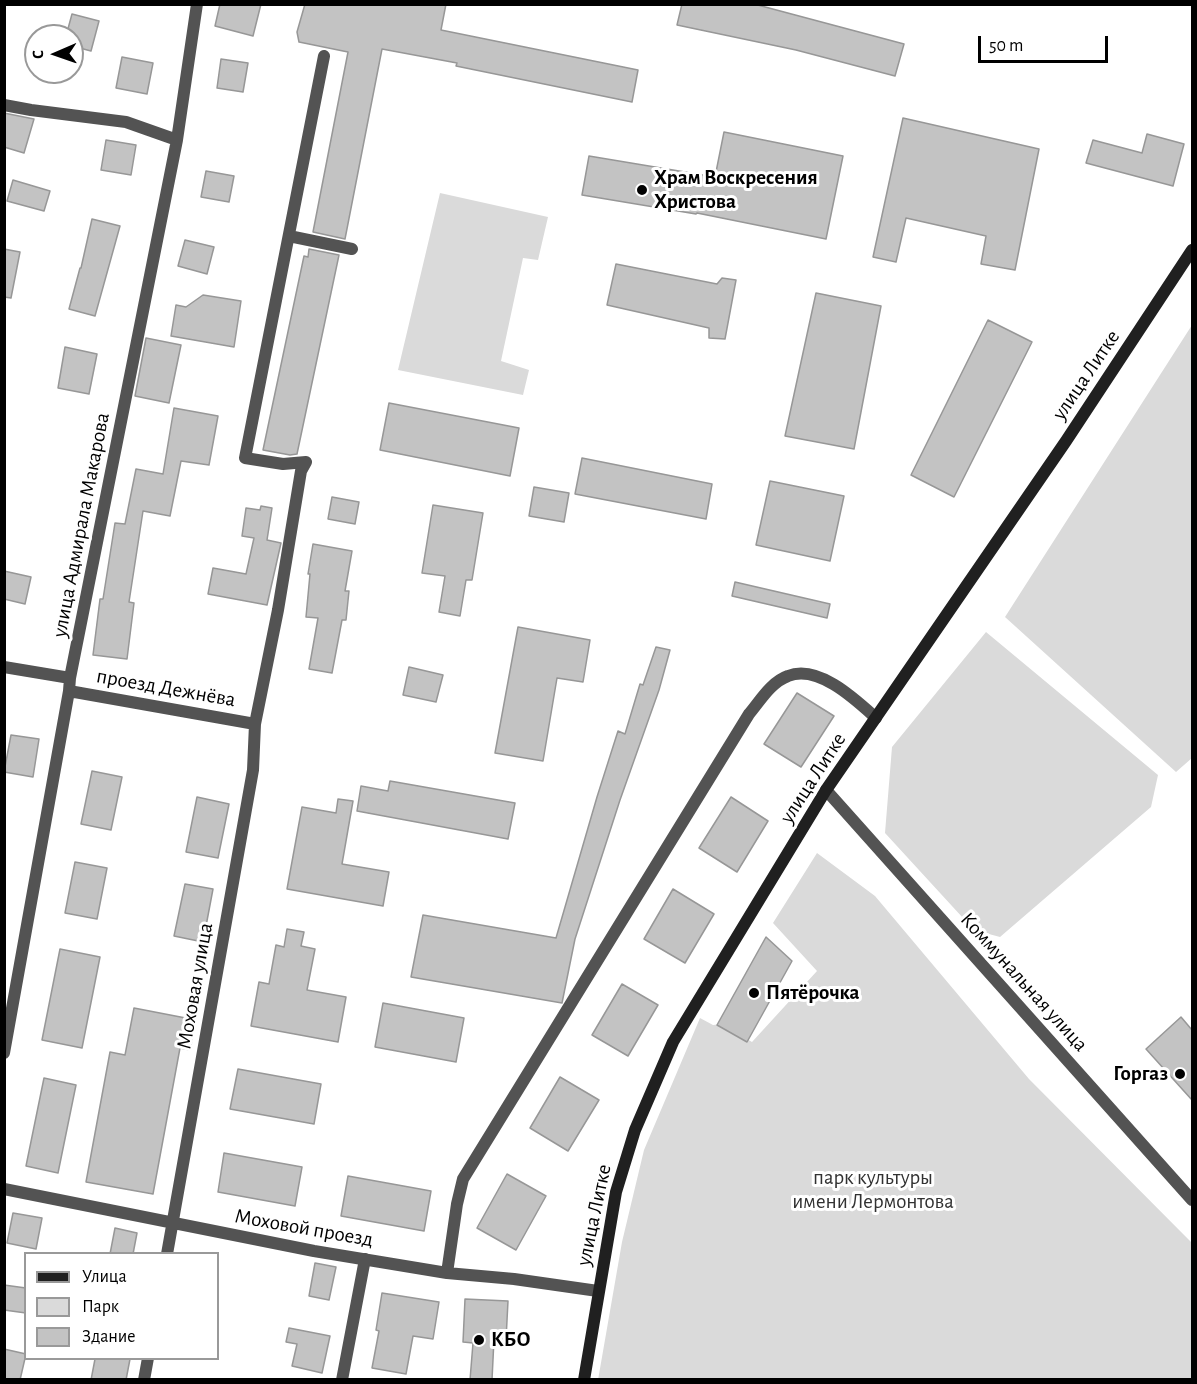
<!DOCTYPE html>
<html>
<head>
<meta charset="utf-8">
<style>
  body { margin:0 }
  #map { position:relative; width:1197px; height:1384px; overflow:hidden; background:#fff; font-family:"Alegreya Sans",sans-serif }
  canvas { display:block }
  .frame { position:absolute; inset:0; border:6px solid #000; pointer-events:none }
  .legend { position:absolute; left:24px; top:1252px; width:195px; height:108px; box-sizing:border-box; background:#fff; border:2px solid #999; margin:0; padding:8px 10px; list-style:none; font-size:18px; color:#000 }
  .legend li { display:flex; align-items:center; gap:12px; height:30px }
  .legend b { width:30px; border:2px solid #999 }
  .north { position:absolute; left:24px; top:24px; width:60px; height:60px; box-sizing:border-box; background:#fff; border:2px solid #999; border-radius:50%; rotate:268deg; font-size:16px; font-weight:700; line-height:24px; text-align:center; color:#000 }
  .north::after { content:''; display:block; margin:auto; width:21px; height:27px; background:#000; clip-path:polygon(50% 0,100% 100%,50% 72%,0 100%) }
  .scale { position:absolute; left:978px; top:36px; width:130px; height:27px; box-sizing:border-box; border:3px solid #000; border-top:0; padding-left:8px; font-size:18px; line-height:21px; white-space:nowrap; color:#000; -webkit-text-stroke:4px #fff; paint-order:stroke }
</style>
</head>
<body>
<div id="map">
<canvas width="1197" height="1384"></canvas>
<div class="frame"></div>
<ul class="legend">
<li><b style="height:8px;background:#202020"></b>Улица</li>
<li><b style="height:16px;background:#dadada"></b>Парк</li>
<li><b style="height:16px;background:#c3c3c3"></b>Здание</li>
</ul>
<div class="north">С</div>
<div class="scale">50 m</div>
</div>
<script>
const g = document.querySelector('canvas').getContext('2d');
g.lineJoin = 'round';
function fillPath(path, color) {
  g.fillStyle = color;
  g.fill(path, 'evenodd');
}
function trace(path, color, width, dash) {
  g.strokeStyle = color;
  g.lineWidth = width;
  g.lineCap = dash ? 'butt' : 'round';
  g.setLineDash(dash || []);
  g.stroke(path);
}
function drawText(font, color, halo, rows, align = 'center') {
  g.font = font + ' "Alegreya Sans",sans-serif';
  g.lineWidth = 6;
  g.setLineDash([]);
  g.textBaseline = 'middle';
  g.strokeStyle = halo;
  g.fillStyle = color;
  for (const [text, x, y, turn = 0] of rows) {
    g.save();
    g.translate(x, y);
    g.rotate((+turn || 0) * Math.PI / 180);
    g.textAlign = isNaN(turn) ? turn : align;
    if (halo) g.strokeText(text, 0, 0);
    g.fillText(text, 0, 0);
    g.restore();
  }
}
fillPath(new Path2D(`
  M 440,193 L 548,217 L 538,260 L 523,258 L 501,361 L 529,370 L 523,395 L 398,370 Z
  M 1192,325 L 1192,758 L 1176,772 L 1005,617 Z
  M 986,632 L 1158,775 L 1151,807 L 1000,937 L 974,930 L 885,833 L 892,747 Z
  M 817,853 L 875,896 L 1029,1079 L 1192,1243 L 1192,1379 L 598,1380 L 622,1242 L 644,1150 L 700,1018 L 713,1025 L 722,1024 L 752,1042 L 817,971 L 773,923 Z`), '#dadada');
const building = new Path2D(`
  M 220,4 L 261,4 L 253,36 L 215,26 Z
  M 305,4 L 446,4 L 441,30 L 638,70 L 632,102 L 456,66 L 457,63 L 382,49 L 345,239 L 313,232 L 348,52 L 299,42 L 297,32 Z
  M 682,4 L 754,4 L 904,44 L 895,76 L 796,50 L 677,25 Z
  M 72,14 L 99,21 L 91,51 L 72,46 L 72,36 L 66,36 Z
  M 122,57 L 153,63 L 147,94 L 116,88 Z
  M 221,59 L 248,63 L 243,92 L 217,88 Z
  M 4,113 L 34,119 L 24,153 L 4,147 Z
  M 903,118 L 1039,149 L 1015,270 L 981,264 L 986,236 L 906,218 L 896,262 L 873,257 Z
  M 724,132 L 843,156 L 826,239 L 697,213 L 696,214 L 582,195 L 589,156 L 715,177 Z
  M 1147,134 L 1184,144 L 1173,186 L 1086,163 L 1093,140 L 1142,153 Z
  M 106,140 L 136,145 L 131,175 L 101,170 Z
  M 206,171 L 234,176 L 229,202 L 201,197 Z
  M 13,180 L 50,191 L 44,211 L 7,201 Z
  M 92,219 L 120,226 L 95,316 L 69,309 L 80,268 L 81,268 Z
  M 185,240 L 214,247 L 207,274 L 178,266 Z
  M 4,249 L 20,252 L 11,298 L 4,297 Z
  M 309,249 L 339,255 L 297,454 L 290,455 L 263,450 L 304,256 L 308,257 Z
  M 616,264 L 717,284 L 722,278 L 736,280 L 725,339 L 709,338 L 709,328 L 607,305 Z
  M 816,293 L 881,306 L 854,449 L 785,436 Z
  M 203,295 L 241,301 L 234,347 L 171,336 L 176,305 L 186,307 Z
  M 988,320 L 1032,342 L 954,497 L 911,475 Z
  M 146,338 L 181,345 L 169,403 L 135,396 Z
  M 65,347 L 97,354 L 89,394 L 58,388 Z
  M 389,403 L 519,428 L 510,476 L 380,450 Z
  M 174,408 L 218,416 L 209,465 L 181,461 L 170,516 L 143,511 L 129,602 L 134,603 L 127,659 L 93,655 L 100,599 L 103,599 L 115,523 L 125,524 L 136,469 L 163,474 Z
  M 582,458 L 712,484 L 706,519 L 575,494 Z
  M 770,481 L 844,496 L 830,561 L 756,545 Z
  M 534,487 L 569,493 L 564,522 L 529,516 Z
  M 332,497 L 359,502 L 355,524 L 328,519 Z
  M 433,505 L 483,513 L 472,580 L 466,580 L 460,616 L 439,612 L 445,576 L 422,573 Z
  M 261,506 L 272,508 L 267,540 L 281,543 L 267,605 L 208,594 L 213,568 L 246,574 L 254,538 L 242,536 L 246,508 L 260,510 Z
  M 313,544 L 352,551 L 345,591 L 349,591 L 346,620 L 342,620 L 332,673 L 309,669 L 318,618 L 306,617 L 310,574 L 308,574 Z
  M 4,571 L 31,577 L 25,604 L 4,599 Z
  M 735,582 L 830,604 L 827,618 L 732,596 Z
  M 518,627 L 590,640 L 583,682 L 557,678 L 543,761 L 495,753 Z
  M 656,647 L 670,650 L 659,690 L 620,800 L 575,939 L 562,1003 L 411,977 L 423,915 L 556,938 L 597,797 L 618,731 L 625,734 L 640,684 L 643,685 Z
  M 409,667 L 443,675 L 436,702 L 403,695 Z
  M 797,693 L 834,716 L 801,767 L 764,744 Z
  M 11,735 L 39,739 L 33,777 L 4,772 Z
  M 92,771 L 122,777 L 111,830 L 81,824 Z
  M 390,781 L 515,803 L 508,839 L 357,811 L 361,786 L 388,791 Z
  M 197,797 L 229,804 L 218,858 L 186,852 Z
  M 731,797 L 768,821 L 737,872 L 699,848 Z
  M 338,799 L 353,801 L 342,864 L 389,872 L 383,906 L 287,889 L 302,807 L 336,813 Z
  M 75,862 L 107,868 L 97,919 L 65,913 Z
  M 185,884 L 213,889 L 203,942 L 174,936 Z
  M 673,889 L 714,914 L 685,963 L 644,939 Z
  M 287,929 L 304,932 L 301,946 L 315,949 L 307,990 L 346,997 L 338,1042 L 251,1026 L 259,982 L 269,984 L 276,945 L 284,947 Z
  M 766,937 L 792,961 L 747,1042 L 717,1025 Z
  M 60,949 L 100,957 L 82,1048 L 42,1040 Z
  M 622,984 L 658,1005 L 628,1056 L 592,1035 Z
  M 383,1003 L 464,1018 L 456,1062 L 375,1047 Z
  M 134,1008 L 196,1020 L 190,1050 L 180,1048 L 153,1194 L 86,1182 L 110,1052 L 125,1055 Z
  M 1181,1017 L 1192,1030 L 1192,1100 L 1146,1049 Z
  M 238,1069 L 321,1084 L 314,1124 L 230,1109 Z
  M 560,1077 L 599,1100 L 568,1151 L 530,1128 Z
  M 44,1078 L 76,1085 L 58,1173 L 26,1166 Z
  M 224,1153 L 302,1167 L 295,1206 L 218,1192 Z
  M 507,1174 L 546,1196 L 516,1250 L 477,1228 Z
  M 348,1176 L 431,1191 L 424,1231 L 341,1216 Z
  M 13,1213 L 42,1218 L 36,1249 L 7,1243 Z
  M 115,1228 L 137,1233 L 133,1254 L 110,1254 Z
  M 315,1263 L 336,1267 L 329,1300 L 309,1296 Z
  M 4,1285 L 26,1288 L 26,1313 L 4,1310 Z
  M 382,1293 L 439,1302 L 433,1339 L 413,1336 L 406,1374 L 372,1368 L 379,1331 L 376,1330 Z
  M 465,1299 L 508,1301 L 506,1340 L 494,1339 L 492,1380 L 470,1380 L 473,1343 L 463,1342 Z
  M 289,1328 L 330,1336 L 322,1373 L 292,1366 L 297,1344 L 286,1342 Z
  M 4,1349 L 26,1354 L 20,1380 L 4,1380 Z
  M 95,1359 L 130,1359 L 126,1380 L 91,1380 Z`);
fillPath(building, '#c3c3c3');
trace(building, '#979797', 1.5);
trace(new Path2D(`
  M 4,105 L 31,110 L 126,122 L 177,140
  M 289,236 L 352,249
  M 4,667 L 70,678
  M 69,691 L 255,724
  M 4,1053 L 69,691 L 70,678 L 177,140 L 197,4
  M 4,1189 L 314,1251 L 447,1273 L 514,1279 L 598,1291
  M 167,1254 L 253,770 L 255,724 L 278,610 L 301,471 L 306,462 L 283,464 L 245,458 L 324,56
  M 447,1273 L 457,1204 L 463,1179 L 749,714 C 760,701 771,682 788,676 C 818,664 855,699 876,718
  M 144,1380 L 148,1358
  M 342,1380 L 365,1259`), '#535353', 12);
trace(new Path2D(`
  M 826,790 L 1192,1200`), '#535353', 12);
trace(new Path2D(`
  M 584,1380 L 616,1192 L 635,1130 L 673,1042 L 826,790 L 1066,441 L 1192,250`), '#202020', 12);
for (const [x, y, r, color] of [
  [642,190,6,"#000"],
  [754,993,6,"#000"],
  [1180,1074,6,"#000"],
  [479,1340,6,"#000"]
]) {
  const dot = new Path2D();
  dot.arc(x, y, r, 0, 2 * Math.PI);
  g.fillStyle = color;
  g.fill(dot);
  trace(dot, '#fff', 2);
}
drawText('bold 21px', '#000', '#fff', [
  ["Храм Воскресения",654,178],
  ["Христова",654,202],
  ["Пятёрочка",766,993],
  ["Горгаз",1168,1074,"right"],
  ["КБО",491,1340]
], 'left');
drawText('21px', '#000', '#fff', [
  ["улица Литке",1086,375,-56],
  ["улица Адмирала Макарова",81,525,-79],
  ["проезд Дежнёва",166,688,10],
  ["улица Литке",813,778,-57],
  ["Коммунальная улица",1024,982,48],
  ["Моховая улица",195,986,-80],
  ["улица Литке",594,1215,-78],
  ["Моховой проезд",304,1228,10]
]);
drawText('21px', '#313131', '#fff', [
  ["парк культуры",873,1178],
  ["имени Лермонтова",873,1202]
]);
</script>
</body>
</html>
